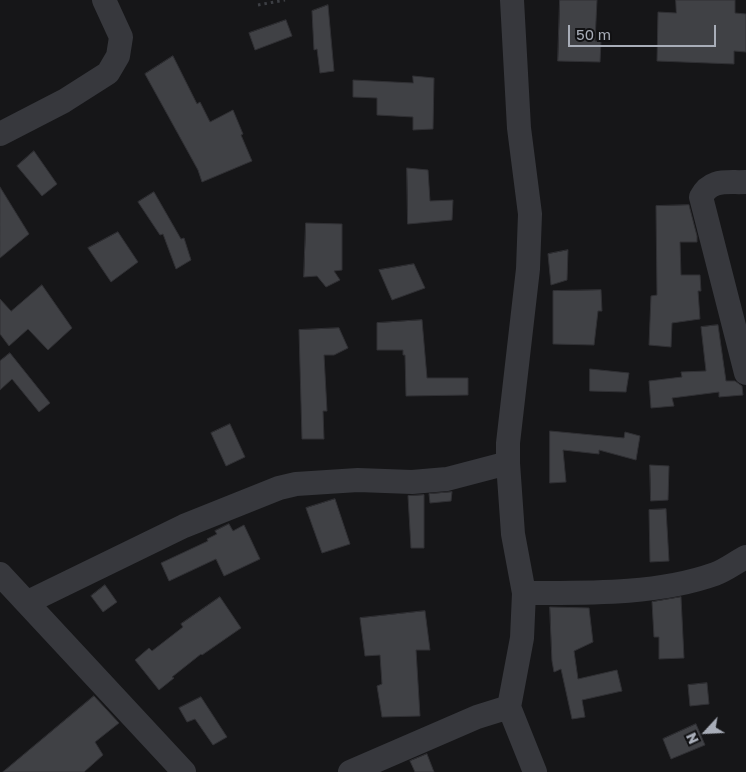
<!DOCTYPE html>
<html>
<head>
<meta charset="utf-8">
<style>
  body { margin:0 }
  #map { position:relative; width:746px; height:772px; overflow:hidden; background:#161618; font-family:"Golos Text",sans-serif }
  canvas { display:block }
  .north { position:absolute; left:681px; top:707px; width:50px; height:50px; -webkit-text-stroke:4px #111113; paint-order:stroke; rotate:245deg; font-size:14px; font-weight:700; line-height:20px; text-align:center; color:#a8adb8 }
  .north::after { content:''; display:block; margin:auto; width:18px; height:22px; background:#a8adb8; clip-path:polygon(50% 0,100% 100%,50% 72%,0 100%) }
  .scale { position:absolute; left:568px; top:25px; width:148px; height:22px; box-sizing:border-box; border:2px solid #a8adb8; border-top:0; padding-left:6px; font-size:15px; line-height:18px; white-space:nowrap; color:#a8adb8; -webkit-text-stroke:4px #111113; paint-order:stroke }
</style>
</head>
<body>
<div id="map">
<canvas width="746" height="772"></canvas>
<div class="north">N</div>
<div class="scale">50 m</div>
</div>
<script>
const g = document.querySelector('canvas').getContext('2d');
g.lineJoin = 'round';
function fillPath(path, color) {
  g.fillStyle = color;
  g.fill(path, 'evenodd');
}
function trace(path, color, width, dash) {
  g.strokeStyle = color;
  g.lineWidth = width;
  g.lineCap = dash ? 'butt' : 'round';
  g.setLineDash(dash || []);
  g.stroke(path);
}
const building = new Path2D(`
  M 560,0 L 597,0 L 595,41 L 601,41 L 600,62 L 558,61 Z
  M 676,0 L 735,0 L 735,13 L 746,14 L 746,52 L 734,51 L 734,64 L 657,61 L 658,12 L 676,13 Z
  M 328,5 L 334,71 L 320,73 L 317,49 L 314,50 L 312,11 Z
  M 286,20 L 292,36 L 255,50 L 249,33 Z
  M 173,56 L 197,104 L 200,102 L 210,122 L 233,110 L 243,134 L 241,135 L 252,161 L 202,182 L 198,170 L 145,74 Z
  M 413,76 L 434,78 L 433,129 L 413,130 L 413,117 L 377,115 L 377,98 L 353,97 L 353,80 L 413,83 Z
  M 34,151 L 57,184 L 42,196 L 17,166 Z
  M 407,168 L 428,170 L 430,201 L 453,200 L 452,220 L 408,224 Z
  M 0,187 L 29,234 L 0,258 Z
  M 154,192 L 181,239 L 184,238 L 191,260 L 176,269 L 163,234 L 160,235 L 138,202 Z
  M 689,205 L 697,236 L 697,242 L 680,242 L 681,275 L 700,275 L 701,291 L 698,291 L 700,319 L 672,323 L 671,347 L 649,345 L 651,296 L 657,295 L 656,206 Z
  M 306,223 L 342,224 L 342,270 L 334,271 L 340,280 L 326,287 L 317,276 L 304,277 Z
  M 118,232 L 138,262 L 111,282 L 88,248 Z
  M 568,250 L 567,280 L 551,285 L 548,254 Z
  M 414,264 L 425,288 L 392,300 L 379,270 Z
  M 42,285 L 72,328 L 48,350 L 28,329 L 9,346 L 0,334 L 0,299 L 11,311 Z
  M 601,290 L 602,311 L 598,311 L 594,345 L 553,344 L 553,291 Z
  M 422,320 L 427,378 L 468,378 L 468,395 L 406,396 L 405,355 L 403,355 L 403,350 L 377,350 L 377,323 Z
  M 718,325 L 726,381 L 735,381 L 742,386 L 743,395 L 719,397 L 719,392 L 672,398 L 674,406 L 651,408 L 649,381 L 682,377 L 681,372 L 706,371 L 701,327 Z
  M 339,328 L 348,348 L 334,355 L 324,355 L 327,411 L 323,411 L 324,439 L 302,439 L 299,330 Z
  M 10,353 L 50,403 L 39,412 L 12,379 L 0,390 L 0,361 Z
  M 590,369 L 629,373 L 626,392 L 590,391 Z
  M 230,424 L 245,457 L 226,466 L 211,433 Z
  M 550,431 L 624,438 L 625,432 L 640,436 L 636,460 L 599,450 L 599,454 L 563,450 L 566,482 L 550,483 Z
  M 650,465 L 669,466 L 668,500 L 651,501 Z
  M 452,492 L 451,501 L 430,503 L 429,494 Z
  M 424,495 L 424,548 L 411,548 L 408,496 Z
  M 335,499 L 350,544 L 322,553 L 306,508 Z
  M 666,509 L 669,561 L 650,562 L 649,510 Z
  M 229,524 L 233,531 L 244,525 L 260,559 L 224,576 L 216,559 L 169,581 L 161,563 L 208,541 L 207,539 L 217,534 L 215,531 Z
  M 105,585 L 117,602 L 103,612 L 91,596 Z
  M 220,597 L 241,628 L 202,655 L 201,654 L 172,677 L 174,678 L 159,690 L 135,660 L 149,648 L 152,651 L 183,627 L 181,624 Z
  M 681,597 L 684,658 L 659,659 L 659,637 L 654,637 L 652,602 Z
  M 550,607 L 589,608 L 593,642 L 574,651 L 578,679 L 617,670 L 622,691 L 582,700 L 585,717 L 572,719 L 561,669 L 554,672 L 552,661 Z
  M 425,611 L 430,650 L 416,650 L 420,716 L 382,717 L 377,686 L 382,684 L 380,655 L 365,656 L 360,618 Z
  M 707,683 L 709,704 L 690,706 L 688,685 Z
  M 94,696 L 119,723 L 95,742 L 103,755 L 84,772 L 3,772 Z
  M 201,697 L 227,737 L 213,745 L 195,719 L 187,722 L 179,708 Z
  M 696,724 L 705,745 L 671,759 L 663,739 Z
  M 427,754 L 434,772 L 415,772 L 410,761 Z`);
fillPath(building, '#404145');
trace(building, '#303034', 1);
trace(new Path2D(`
  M 258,5 L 285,0`), '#3d3f44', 3, [2.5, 4]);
trace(new Path2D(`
  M 512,0 L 519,128 L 530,214 L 528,269 L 508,443 L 508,463 L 513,534 L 524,593 L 522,638 L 509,707 L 535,772
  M 0,134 L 64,101 L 108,73 L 118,56 L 121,37 L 104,0
  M 746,182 C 727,183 711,178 701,197 L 746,373
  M 0,574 L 184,772
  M 524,593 C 586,593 656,595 715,574 C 726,570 736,562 746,557
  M 28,602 L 184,526 L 279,488 L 296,484 L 358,480 L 412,482 L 447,479 L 508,463
  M 350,772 L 477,717 L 509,707`), '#37383d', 24);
</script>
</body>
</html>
